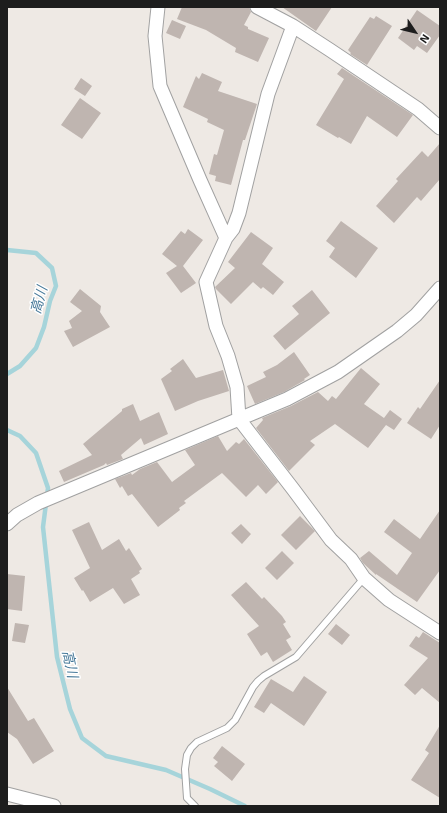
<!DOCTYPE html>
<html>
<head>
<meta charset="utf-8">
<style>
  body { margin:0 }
  #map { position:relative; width:447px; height:813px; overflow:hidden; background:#eee9e4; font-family:"Exo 2",sans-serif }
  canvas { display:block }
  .frame { position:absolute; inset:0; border:8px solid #1d1d1d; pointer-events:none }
  .north { position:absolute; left:395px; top:12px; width:40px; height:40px; -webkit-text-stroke:3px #fff; paint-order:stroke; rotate:125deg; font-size:11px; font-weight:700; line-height:16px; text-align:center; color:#1d1d1d }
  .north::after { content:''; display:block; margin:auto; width:14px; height:18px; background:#1d1d1d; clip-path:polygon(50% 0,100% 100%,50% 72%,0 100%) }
</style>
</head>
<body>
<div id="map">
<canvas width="447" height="813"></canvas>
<div class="frame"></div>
<div class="north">N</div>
</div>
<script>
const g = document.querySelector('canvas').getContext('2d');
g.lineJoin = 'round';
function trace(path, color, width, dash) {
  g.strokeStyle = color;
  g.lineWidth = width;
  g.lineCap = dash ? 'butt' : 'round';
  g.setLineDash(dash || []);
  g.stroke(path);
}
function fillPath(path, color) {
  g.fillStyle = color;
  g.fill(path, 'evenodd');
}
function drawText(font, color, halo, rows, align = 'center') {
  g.font = font + ' "Exo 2","Noto Sans JP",sans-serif';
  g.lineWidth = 3;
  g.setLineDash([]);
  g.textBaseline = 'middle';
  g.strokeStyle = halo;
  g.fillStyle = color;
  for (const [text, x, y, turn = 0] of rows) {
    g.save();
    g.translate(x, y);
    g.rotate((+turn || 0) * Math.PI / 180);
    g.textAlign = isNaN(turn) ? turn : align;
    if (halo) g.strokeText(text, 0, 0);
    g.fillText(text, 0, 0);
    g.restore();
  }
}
trace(new Path2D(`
  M 7,250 L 36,253 L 52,268 L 56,286 L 50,301 L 44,327 L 36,348 L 20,366 L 7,374
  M 7,430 L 20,436 L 36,453 L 48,488 L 43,527 L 57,657 L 70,709 L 82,738 L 106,756 L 166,770 L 210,789 L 245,806`), '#a6d4da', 4.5);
fillPath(new Path2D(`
  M 182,7 L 249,7 L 251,12 L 244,25 L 248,27 L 248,29 L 269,38 L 258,62 L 235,52 L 236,48 L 206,30 L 177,19 Z
  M 282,7 L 332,7 L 316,31 Z
  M 417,10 L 440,26 L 440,35 L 427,53 L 417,46 L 414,50 L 398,38 Z
  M 376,16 L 392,26 L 367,65 L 350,54 L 351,53 L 348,50 L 370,17 L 374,19 Z
  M 172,20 L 186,26 L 180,39 L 166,33 Z
  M 342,68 L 413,115 L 397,137 L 367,116 L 351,144 L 339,137 L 338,138 L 316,125 L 344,79 L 337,74 Z
  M 202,73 L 222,82 L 218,91 L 257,104 L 245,140 L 243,140 L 231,185 L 215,181 L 216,176 L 209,174 L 214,154 L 217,155 L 224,130 L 207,122 L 208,119 L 183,107 L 196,76 L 199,79 Z
  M 81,78 L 92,86 L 85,96 L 74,89 Z
  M 80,98 L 101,113 L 82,139 L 61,125 Z
  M 440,143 L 440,179 L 421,201 L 417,197 L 394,223 L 376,206 L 398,181 L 396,179 L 422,151 L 428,157 Z
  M 341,221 L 378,248 L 356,278 L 329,257 L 335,248 L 326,241 Z
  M 188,229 L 203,240 L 183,266 L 196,283 L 181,293 L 166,273 L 177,266 L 162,254 L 181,231 L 185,234 Z
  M 251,232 L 273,248 L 262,264 L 284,282 L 273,295 L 263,287 L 261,289 L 253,282 L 231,304 L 216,289 L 215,287 L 235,268 L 228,262 Z
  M 80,289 L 101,306 L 100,312 L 110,327 L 73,347 L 64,331 L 72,328 L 69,321 L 82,311 L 70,302 Z
  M 312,290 L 330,313 L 285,350 L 273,336 L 299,314 L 292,306 Z
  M 294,352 L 310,375 L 304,379 L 305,380 L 284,392 L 255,404 L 247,386 L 266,377 L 263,372 L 277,365 Z
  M 183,359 L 196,378 L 223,370 L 229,391 L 198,401 L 175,411 L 161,379 L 172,371 L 170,369 Z
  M 361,368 L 380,384 L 364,404 L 384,418 L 390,410 L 402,419 L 394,430 L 386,425 L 368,448 L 335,424 L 310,441 L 315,445 L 289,471 L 256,428 L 263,420 L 262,418 L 291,406 L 318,392 L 328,401 L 332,396 L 336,399 Z
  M 440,380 L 440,425 L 431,439 L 407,423 L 418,407 L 420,409 Z
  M 133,404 L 140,421 L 159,412 L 168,434 L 144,445 L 141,438 L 121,455 L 123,459 L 107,465 L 106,463 L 104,465 L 64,482 L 59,471 L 92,455 L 83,444 L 122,411 L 122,409 Z
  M 218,436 L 227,451 L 236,442 L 239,444 L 244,439 L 278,482 L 266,494 L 258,485 L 246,497 L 222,473 L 184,501 L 186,503 L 179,508 L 180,510 L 158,527 L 132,494 L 128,496 L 122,486 L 120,488 L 115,479 L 131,473 L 132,475 L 140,469 L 157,462 L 172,482 L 195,465 L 185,450 Z
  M 440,510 L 440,570 L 417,602 L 376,574 L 376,575 L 363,563 L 360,558 L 369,551 L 397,575 L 412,553 L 384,532 L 394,519 L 420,539 Z
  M 300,516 L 315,531 L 296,550 L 281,535 Z
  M 89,522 L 102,550 L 119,539 L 126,551 L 129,548 L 142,569 L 139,571 L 140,573 L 131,579 L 140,595 L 124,604 L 113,588 L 90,602 L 83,590 L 82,591 L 74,578 L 90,568 L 72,530 Z
  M 241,524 L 251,534 L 242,544 L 231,533 Z
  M 282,551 L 294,563 L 277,580 L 265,568 Z
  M 7,574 L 25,576 L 22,611 L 7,609 Z
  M 246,582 L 262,599 L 264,597 L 282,616 L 286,622 L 283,624 L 291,637 L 286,640 L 292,650 L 273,662 L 267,652 L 261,656 L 247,634 L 259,626 L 231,595 Z
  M 15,623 L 29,625 L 25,643 L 12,641 Z
  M 336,624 L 350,635 L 342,645 L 328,634 Z
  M 423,632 L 440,643 L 440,703 L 422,688 L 415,695 L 404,685 L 428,658 L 409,646 L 416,636 L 419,638 Z
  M 304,676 L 327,692 L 304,726 L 271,703 L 264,713 L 254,707 L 271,679 L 293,692 Z
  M 7,687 L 28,721 L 34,718 L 54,751 L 33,764 L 17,739 L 7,732 Z
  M 440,725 L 440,798 L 411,780 L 429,753 L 425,750 Z
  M 222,746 L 245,764 L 232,781 L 214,766 L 218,762 L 213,758 Z`), '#bfb5b0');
const service = new Path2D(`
  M 195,806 L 187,798 L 185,769 L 187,755 L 191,748 L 197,742 L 227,728 L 235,720 L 253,687 L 258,681 L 264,676 L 296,657 L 364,578`);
const minor = new Path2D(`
  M 158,7 L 155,36 L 160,86 L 200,180 L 226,238
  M 257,7 L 293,26 L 330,50 L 418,109 L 440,128
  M 293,26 L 268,94 L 239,213 L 233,229 L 226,238 L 206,282 L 216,326 L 228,356 L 237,387 L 239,419 L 293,489 L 331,540 L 351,559 L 364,578 L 389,600 L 440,633
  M 7,524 L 17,515 L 38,503 L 287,399 L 338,372 L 397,331 L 416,315 L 440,288
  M 7,794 L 54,806`);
trace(service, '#a1a1a1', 8);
trace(minor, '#a1a1a1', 15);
trace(service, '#fff', 6);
trace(minor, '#fff', 13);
drawText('italic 14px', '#487a9a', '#fff', [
  ["高川",39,300,-75],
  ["高川",70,664,78]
]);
</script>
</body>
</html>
